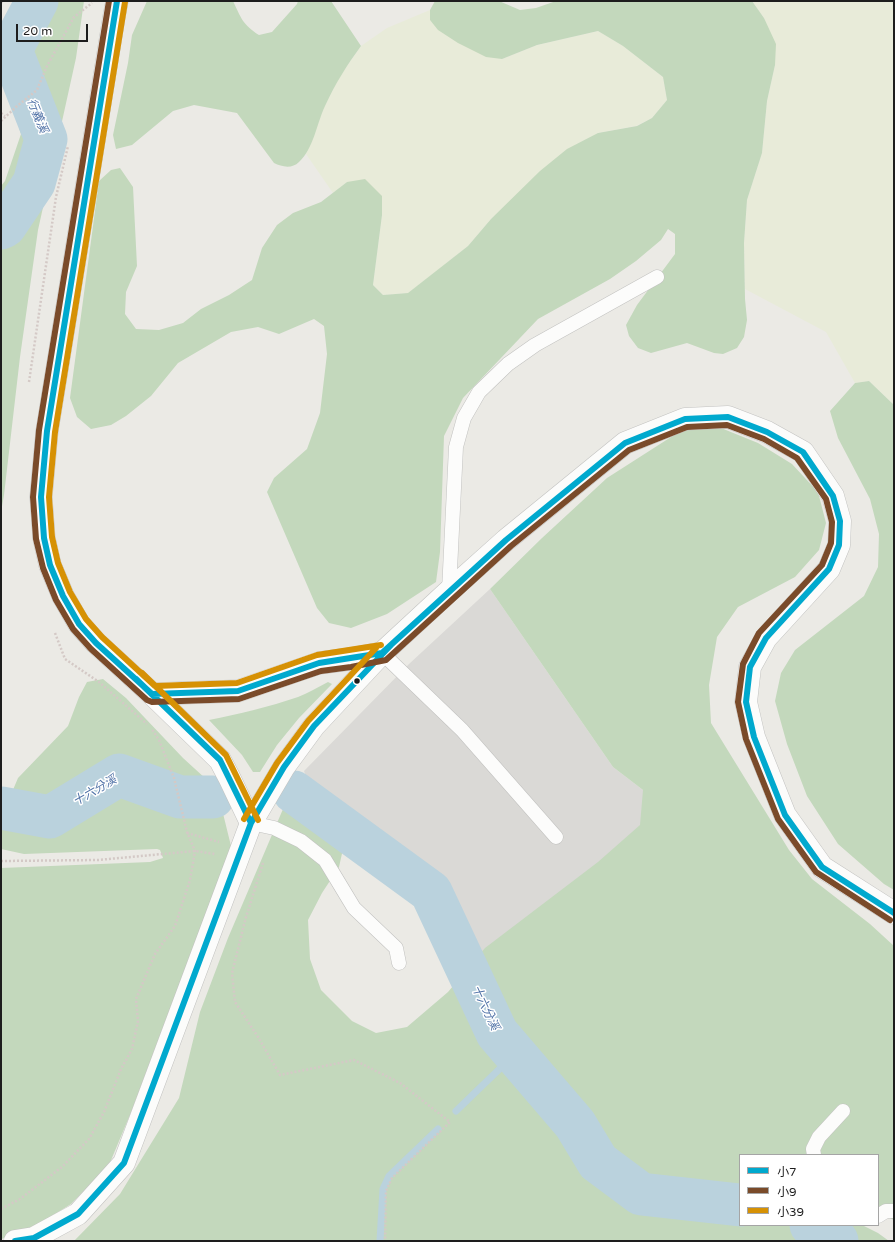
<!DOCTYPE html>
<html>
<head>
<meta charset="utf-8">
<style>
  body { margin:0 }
  #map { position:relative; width:895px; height:1242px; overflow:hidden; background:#ebeae5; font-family:"Varela Round","Noto Sans TC",sans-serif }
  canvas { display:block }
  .frame { position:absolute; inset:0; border:2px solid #1d1d1d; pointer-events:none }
  .legend { position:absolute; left:739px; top:1154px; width:140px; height:72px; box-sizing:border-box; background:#fff; border:1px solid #a5a5a5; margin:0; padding:5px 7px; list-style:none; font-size:12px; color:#1d1d1d }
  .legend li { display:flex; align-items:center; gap:8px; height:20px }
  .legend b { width:20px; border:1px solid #a5a5a5 }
  .scale { position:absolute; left:16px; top:24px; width:72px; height:18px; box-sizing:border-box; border:2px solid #1d1d1d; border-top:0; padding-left:5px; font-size:12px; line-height:14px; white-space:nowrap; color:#1d1d1d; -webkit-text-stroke:3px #fff; paint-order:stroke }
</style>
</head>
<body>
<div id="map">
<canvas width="895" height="1242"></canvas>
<div class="frame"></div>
<ul class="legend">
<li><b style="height:5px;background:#00a9ce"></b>小7</li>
<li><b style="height:5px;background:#7a4b2a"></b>小9</li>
<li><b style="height:5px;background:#d69104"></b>小39</li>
</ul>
<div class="scale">20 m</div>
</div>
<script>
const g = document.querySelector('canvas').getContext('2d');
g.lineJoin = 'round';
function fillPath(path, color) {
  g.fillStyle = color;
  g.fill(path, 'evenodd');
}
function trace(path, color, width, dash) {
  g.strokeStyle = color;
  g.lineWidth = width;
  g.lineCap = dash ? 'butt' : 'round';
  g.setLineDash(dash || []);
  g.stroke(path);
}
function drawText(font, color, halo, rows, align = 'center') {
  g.font = font + ' "Varela Round","Noto Sans TC",sans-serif';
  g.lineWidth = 3;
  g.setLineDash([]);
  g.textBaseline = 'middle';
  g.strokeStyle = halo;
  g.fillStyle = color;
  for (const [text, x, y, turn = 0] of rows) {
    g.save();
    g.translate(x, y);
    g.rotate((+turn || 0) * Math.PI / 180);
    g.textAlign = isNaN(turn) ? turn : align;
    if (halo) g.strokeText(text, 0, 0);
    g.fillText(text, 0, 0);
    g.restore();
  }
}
fillPath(new Path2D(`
  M 490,589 L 613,767 L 643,790 L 699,900 L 483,968 L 443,886 L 373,840 L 310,788 L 304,771 L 409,664 Z`), '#dad9d6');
fillPath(new Path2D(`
  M 752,1 L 894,1 L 894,405 L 869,381 L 855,383 L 826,332 L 745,289 L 744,243 L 747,200 L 762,153 L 767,101 L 775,65 L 764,18 Z
  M 430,10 L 430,20 L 502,59 L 537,45 L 598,31 L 623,46 L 663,77 L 667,100 L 652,118 L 636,126 L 598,133 L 491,219 L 468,246 L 409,293 L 383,295 L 373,285 L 382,215 L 347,182 L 333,193 L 306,154 L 324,107 L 340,76 L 361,46 L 387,28 Z`), '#e8ebd9');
fillPath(new Path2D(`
  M 23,1 L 84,1 L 76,58 L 38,230 L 20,357 L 4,495 L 1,512 L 1,186 L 5,181 L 21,134 L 4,81 L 6,32 Z
  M 147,1 L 233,1 C 241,18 243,25 259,35 L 272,32 L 297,4 L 298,1 L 331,1 L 361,46 C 347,65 335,84 325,106 C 317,123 313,150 299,162 C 292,169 282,167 274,163 L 237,113 L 194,105 L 173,111 L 132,145 L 116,149 L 113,135 L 128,63 L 132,35 Z
  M 435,1 L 499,1 L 520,10 L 536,8 L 556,1 L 752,1 L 764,18 L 776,44 L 775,65 L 767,101 L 762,153 L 747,200 L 744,243 L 745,299 L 747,320 L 744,337 L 737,348 L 723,354 L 714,353 L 687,343 L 651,353 L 638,348 L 629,336 L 626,325 L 637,305 L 675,254 L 675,234 L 668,229 L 661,240 L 636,261 L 610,279 L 538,319 L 463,398 L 444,436 L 440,552 L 436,582 L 387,614 L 351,628 L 329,623 L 317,608 L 267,492 L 274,478 L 307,449 L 320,413 L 327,354 L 324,326 L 314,319 L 279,334 L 258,327 L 231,332 L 178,363 L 151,396 L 126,416 L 111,425 L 91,429 L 77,417 L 70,398 L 99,181 L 111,170 L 120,168 L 133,187 L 137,266 L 126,292 L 125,314 L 136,329 L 159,330 L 183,323 L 201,309 L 229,295 L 252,280 L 262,248 L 277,225 L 293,213 L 321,202 L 347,182 L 365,179 L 382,196 L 382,215 L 373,285 L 383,295 L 408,293 L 468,246 L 491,219 L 540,171 L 567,149 L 598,133 L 637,126 L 652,118 L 667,100 L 663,77 L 623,46 L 598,31 L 537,45 L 502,59 L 486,57 L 458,43 L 438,30 L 430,20 L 430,10 Z
  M 869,381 L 894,405 L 894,890 L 884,884 L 838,844 L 807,796 L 787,744 L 775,701 L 781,673 L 795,650 L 864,596 L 878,567 L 879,534 L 870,499 L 838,438 L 830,411 L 855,383 Z
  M 721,428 L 758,443 L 792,464 L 818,492 L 826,523 L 819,550 L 795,577 L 738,607 L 717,637 L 709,685 L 711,723 L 789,850 L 812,879 L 870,924 L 894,946 L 894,1220 L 878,1212 L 878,1155 L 740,1155 L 740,1225 L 862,1225 L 878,1233 L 889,1241 L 74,1241 L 120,1194 L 179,1098 L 200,1012 L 228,938 L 283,809 L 291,805 L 331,833 L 343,849 L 339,867 L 322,893 L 308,920 L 310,959 L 321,990 L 352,1021 L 376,1033 L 407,1027 L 448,992 L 485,948 L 598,862 L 640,825 L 643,790 L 613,767 L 490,589 L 542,538 L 607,478 L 682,430 Z
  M 103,679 L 126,698 L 183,758 L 217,789 L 231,846 L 132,1110 L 109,1165 L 71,1204 L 23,1234 L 1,1239 L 1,868 L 150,862 L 163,858 L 160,850 L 157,849 L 24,854 L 1,849 L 1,818 L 18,778 L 68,726 L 79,697 L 87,682 Z
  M 328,682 L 332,684 L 299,718 L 277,745 L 260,772 L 253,772 L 242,755 L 209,720 C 239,714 269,707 298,697 C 308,693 318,687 328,682 Z`), '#c3d8bc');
trace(new Path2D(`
  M 456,1111 L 515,1054
  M 380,1241 L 383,1189 L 389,1176 L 438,1129`), '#bad2dd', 7);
trace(new Path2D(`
  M 1,228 L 5,226 L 34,183 L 46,139 L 11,50 L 37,1
  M 294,792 L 431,892 L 497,1033 L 575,1124 L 598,1162 L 641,1194 L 740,1205
  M 1,808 L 50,817 L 119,775 L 180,797 L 213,797
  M 811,1225 L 833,1236 L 837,1241`), '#bad2dd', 43);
const service = new Path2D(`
  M 449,591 L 456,447 L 464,418 L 479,392 L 508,364 L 535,345 L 657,277
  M 382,653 L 462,730 L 556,837
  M 251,823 L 274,828 L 301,841 L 325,860 L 354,908 L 396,948 L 399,963
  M 814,1155 L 813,1149 L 819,1137 L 843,1111
  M 878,1216 L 886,1211 L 894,1211`);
const tertiary = new Path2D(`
  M 117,1 L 114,17 L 47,431 L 41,497 L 44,538 L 50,565 L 63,596 L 79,624 L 96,643 L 152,694 L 220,760 L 229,777 L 251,823
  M 152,694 L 238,691 L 319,663 L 350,659 L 382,653
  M 15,1241 L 34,1238 L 78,1214 L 124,1163 L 251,823 L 284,767 L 314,726 L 382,653 L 449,591 L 506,540 L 625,443 L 685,419 L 728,417 L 767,432 L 803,452 L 833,496 L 840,521 L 839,545 L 829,569 L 766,638 L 750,667 L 746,702 L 754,737 L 785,815 L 822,867 L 894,913`);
trace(service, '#c2c2c0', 15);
trace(tertiary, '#c2c2c0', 23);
trace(new Path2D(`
  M 1,3 L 2,1
  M 1,113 L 5,116
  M 1,121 L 16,107 L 37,90 L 47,66 L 74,17 L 92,3
  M 29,382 L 56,197 L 68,146
  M 55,633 L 65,659 L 99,682 L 147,724
  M 187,833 L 219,842
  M 1,861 L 98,860 L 195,851 L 215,854
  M 263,863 L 246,917 L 232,973 L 235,1002 L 258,1037 L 280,1075 L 354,1060 L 400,1083 L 450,1122 L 392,1178 L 386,1191 L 385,1241
  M 1,1209 L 20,1199 L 62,1167 L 89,1139 L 104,1112 L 121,1069 L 132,1049 L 138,1021 L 136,999 L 155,954 L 175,926 L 190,880 L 195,851 L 187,832 L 174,778 L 159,740 L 152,729`), '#d4c9c6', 2.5, [2, 2]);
trace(service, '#fcfcfb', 14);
trace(tertiary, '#fcfcfb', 22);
trace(new Path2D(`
  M 117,1 L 47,431 L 41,497 L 44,538 L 50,565 L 63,596 L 79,624 L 96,643 L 152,694 L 238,691 L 319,663 L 382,653 L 506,540 L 625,443 L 685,419 L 728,417 L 767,432 L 803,452 L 833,496 L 840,521 L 839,545 L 829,569 L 766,638 L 750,667 L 746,702 L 754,737 L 785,815 L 822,867 L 894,913
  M 136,679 L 220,760 L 251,823
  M 15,1241 L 34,1238 L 78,1214 L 124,1163 L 251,823 L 284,767 L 314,726 L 391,645`), '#00a9ce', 6);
trace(new Path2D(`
  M 109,1 L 39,430 L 33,497 L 36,539 L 43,568 L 56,600 L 73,629 L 91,649 L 147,700 L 152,702 L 239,699 L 321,671 L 351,667 L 386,660 L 511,546 L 629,450 L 687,427 L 727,425 L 764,439 L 797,458 L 826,499 L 832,522 L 831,543 L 822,565 L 759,633 L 743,664 L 738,702 L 746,739 L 778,819 L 816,872 L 890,920`), '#7a4b2a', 6);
trace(new Path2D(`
  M 125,2 L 55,432 L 49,497 L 52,537 L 58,563 L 70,592 L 86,619 L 102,637 L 155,686 L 237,683 L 317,655 L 381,645
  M 142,673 L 226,755 L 258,820
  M 244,819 L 277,763 L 308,721 L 376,648`), '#d69104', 6);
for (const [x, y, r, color] of [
  [357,681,3.5,"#1d1d1d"]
]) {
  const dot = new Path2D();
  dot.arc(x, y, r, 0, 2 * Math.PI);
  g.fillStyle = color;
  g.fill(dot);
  trace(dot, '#fff', 1.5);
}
drawText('italic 12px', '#4f71a6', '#fff', [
  ["行義溪",37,116,68],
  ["十六分溪",95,791,-30],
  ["十六分溪",485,1008,65]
]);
</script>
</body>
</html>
